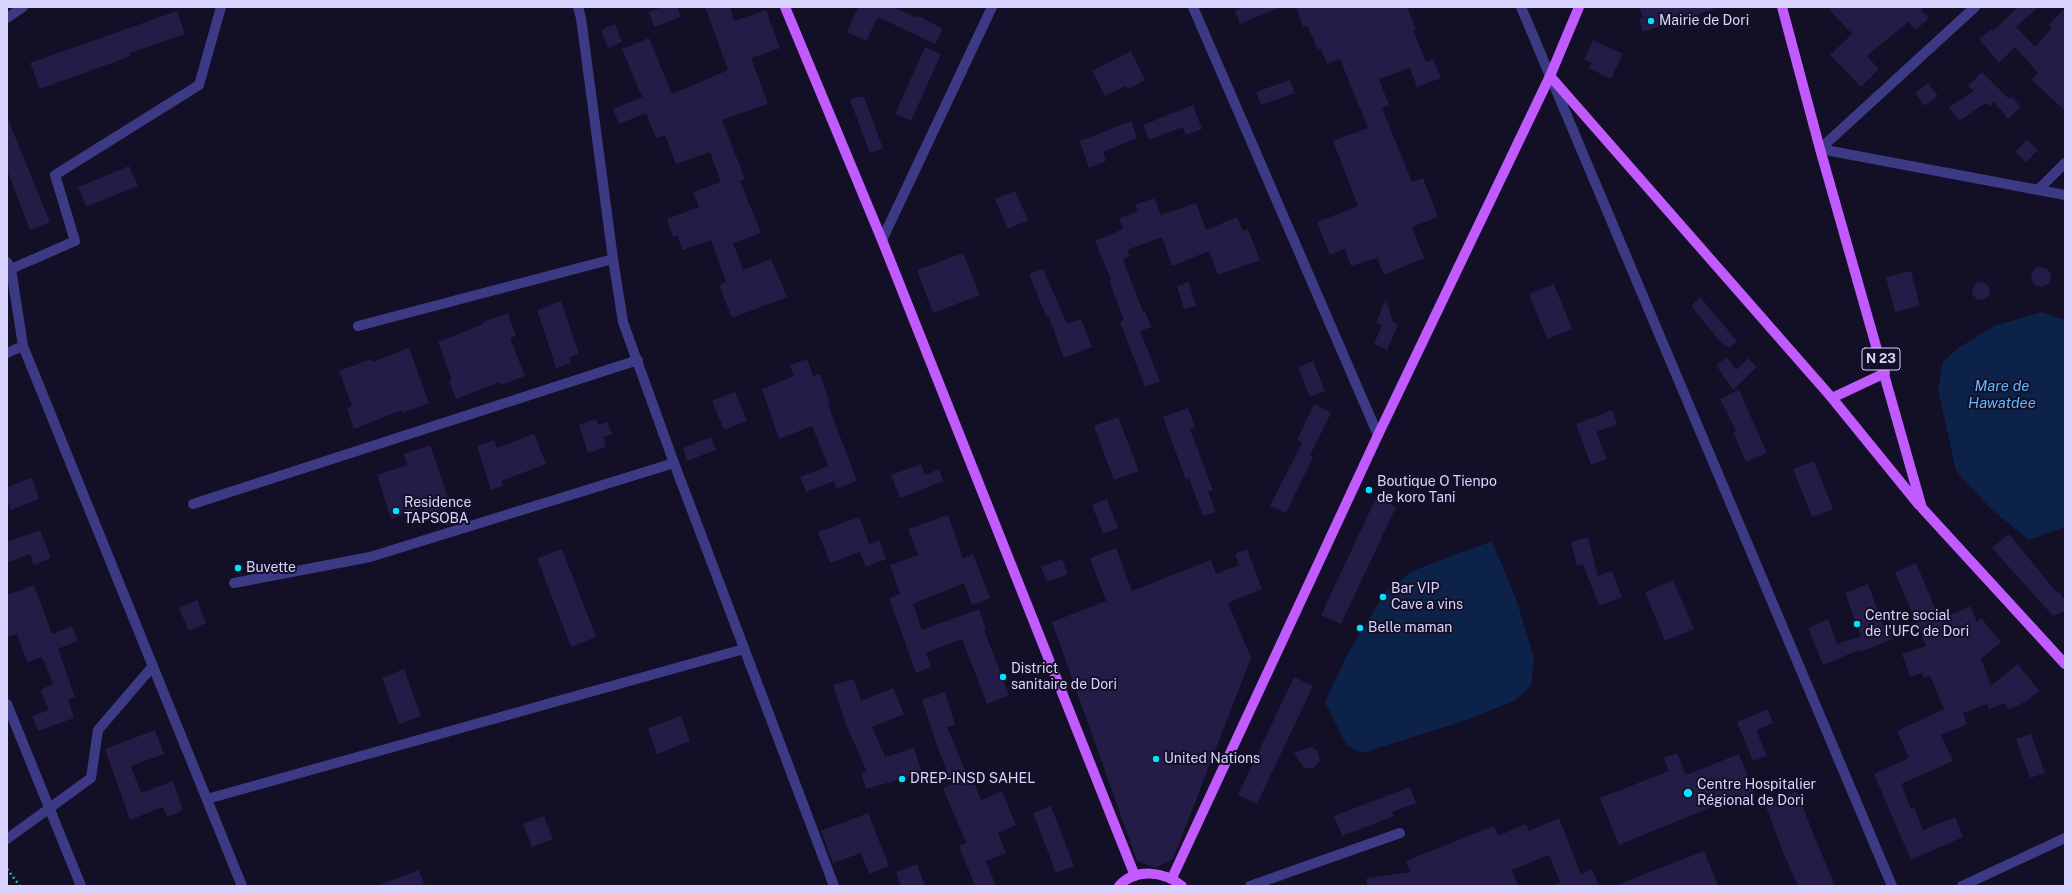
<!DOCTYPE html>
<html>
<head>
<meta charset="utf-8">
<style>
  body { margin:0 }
  #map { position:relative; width:2072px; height:893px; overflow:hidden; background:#130f26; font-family:"Public Sans",sans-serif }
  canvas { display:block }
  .frame { position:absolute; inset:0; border:8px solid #d9d4ff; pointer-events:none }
</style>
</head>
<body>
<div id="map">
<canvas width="2072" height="893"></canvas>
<div class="frame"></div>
</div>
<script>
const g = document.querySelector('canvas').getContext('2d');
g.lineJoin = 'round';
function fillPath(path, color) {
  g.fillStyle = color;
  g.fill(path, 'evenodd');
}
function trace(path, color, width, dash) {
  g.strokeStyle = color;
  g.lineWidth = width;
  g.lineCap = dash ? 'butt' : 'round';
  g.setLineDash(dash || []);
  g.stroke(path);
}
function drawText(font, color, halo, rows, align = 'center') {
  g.font = font + ' "Public Sans",sans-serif';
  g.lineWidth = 4;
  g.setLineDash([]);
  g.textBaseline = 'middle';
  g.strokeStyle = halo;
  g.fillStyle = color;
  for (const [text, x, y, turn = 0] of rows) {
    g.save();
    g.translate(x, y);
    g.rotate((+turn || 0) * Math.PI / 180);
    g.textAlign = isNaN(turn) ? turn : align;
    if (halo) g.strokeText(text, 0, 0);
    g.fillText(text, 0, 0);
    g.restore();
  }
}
fillPath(new Path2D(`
  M 2042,312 L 2065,320 L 2065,527 L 2029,540 L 1991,509 L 1956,471 L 1938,389 L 1943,362 L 1958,348 L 1994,326 Z
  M 1492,541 L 1516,599 L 1534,657 L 1531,685 L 1516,700 L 1464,721 L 1362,753 L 1347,746 L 1325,702 L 1348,653 L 1385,593 L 1412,571 Z`), '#0c2248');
fillPath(new Path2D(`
  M 662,7 L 677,7 L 681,17 L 654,27 L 649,12 Z
  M 705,7 L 730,7 L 734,21 L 766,10 L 780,48 L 751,58 L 768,104 L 722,120 L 745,179 L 740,181 L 761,233 L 733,243 L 743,270 L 771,259 L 787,297 L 732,318 L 719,285 L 726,282 L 711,240 L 682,250 L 678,235 L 673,237 L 667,219 L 699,207 L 693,192 L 721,182 L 710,152 L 676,164 L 665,135 L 656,138 L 646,113 L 619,124 L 613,109 L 642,97 L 622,49 L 649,38 L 672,94 L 728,70 Z
  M 858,7 L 894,7 L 916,18 L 917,15 L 943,29 L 935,44 L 878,17 L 866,41 L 847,32 Z
  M 1244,7 L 1281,7 L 1240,24 L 1235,11 Z
  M 1296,7 L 1407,7 L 1416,29 L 1413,30 L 1426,62 L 1433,59 L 1441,78 L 1417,87 L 1410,68 L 1379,79 L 1389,105 L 1382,108 L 1412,182 L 1423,178 L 1438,217 L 1412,227 L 1424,258 L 1384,275 L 1377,258 L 1351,266 L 1345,249 L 1330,255 L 1317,222 L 1358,206 L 1333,141 L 1368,128 L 1340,59 L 1327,64 L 1321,49 L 1318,50 L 1307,25 L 1303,27 Z
  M 1639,7 L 1714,7 L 1714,9 L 1643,32 L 1639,19 L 1643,18 Z
  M 1827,7 L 1925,7 L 1921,10 L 1929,18 L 1916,30 L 1908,22 L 1867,56 L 1879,69 L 1861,87 L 1830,55 L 1852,34 Z
  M 2018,7 L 2038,7 L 2016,27 L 2035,47 L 2052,28 L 2049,25 L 2065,8 L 2065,111 L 2031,79 L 2038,73 L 2015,47 L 1999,63 L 1979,39 L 1992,29 L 1993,31 Z
  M 177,11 L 185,34 L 130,53 L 131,56 L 40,89 L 30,63 Z
  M 615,24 L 622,42 L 608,48 L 601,30 Z
  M 1593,40 L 1623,54 L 1611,79 L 1589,68 L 1592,63 L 1584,60 Z
  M 925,47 L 941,54 L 911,121 L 895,114 Z
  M 1131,51 L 1145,80 L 1128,89 L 1126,86 L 1105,96 L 1092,71 Z
  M 1982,72 L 2008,98 L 2013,98 L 2021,107 L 2008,119 L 1994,102 L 1990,106 L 1986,103 L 1959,121 L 1949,107 L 1974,91 L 1968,86 Z
  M 1290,80 L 1295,93 L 1261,105 L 1256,92 Z
  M 1928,83 L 1938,96 L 1925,106 L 1915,93 Z
  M 858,97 L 864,97 L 883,148 L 870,153 L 850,100 Z
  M 1193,105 L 1202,129 L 1186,135 L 1183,127 L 1149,140 L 1143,125 Z
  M 7,117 L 50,222 L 30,230 L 7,170 Z
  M 1131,121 L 1137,138 L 1103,152 L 1106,161 L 1089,168 L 1080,141 Z
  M 2027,140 L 2038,150 L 2026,162 L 2015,152 Z
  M 129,166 L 138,186 L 86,207 L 78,187 Z
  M 1015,191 L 1028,220 L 1008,229 L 995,199 Z
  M 1154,198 L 1161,215 L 1196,203 L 1206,230 L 1237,217 L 1243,231 L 1248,229 L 1260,260 L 1218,275 L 1209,251 L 1172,266 L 1162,237 L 1127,250 L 1130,256 L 1123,259 L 1143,312 L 1145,311 L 1151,327 L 1140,331 L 1160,381 L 1145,387 L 1120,322 L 1124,320 L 1109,281 L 1111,280 L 1095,241 L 1123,229 L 1119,218 L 1138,212 L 1135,205 Z
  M 963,253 L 980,295 L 933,313 L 917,270 Z
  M2031 277a10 10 0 1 1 20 0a10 10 0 1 1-20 0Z
  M 1043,269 L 1067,324 L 1081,319 L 1092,347 L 1064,358 L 1048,315 L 1046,316 L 1029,274 Z
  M 1911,271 L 1920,306 L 1895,312 L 1886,277 Z
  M 1189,282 L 1196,306 L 1184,309 L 1177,286 Z
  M1972 291a9 9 0 1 1 18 0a9 9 0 1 1-18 0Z
  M 1554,284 L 1572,329 L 1547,339 L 1529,294 Z
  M 1700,297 L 1737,341 L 1729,348 L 1725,344 L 1723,345 L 1691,306 Z
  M 1386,299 L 1393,322 L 1398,325 L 1387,350 L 1374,344 L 1382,325 L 1376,322 Z
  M 561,301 L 579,354 L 569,358 L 571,363 L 556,368 L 537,310 Z
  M 508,313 L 516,336 L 510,338 L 525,376 L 501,385 L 500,382 L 456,399 L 449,381 L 452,380 L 438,342 L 483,324 L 483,322 Z
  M 409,348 L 429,403 L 403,413 L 402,410 L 354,429 L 347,408 L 352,406 L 339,371 L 371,359 L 372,362 Z
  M 1727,357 L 1736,370 L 1748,358 L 1757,367 L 1733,390 L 1716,365 Z
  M 807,359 L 813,376 L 820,374 L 830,404 L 828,405 L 857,481 L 837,489 L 834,481 L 806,492 L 800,477 L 828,466 L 812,426 L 779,439 L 762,389 L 794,376 L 790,365 Z
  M 1313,361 L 1325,391 L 1310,397 L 1298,367 Z
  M 1739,390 L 1767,453 L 1746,462 L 1733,432 L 1736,431 L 1720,399 Z
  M 735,392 L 747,421 L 724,430 L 712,401 Z
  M 1314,404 L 1331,413 L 1310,455 L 1313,457 L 1286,513 L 1270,506 L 1302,443 L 1297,440 Z
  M 1188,408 L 1195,427 L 1190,429 L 1213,490 L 1208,492 L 1216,512 L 1203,516 L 1189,478 L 1186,480 L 1163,417 Z
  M 1612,410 L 1617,424 L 1596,432 L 1607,459 L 1591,465 L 1576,424 Z
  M 1118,417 L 1139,471 L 1114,480 L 1094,426 Z
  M 596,419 L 598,425 L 607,422 L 612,434 L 603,437 L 606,447 L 588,453 L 579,425 Z
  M 534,434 L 546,464 L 501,481 L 503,486 L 491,490 L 477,446 L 494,440 L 497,448 Z
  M 711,437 L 716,450 L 687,461 L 683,448 Z
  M 430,445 L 451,506 L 426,515 L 424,508 L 391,519 L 377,475 L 407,465 L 404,454 Z
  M 1814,461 L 1833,509 L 1812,517 L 1793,469 Z
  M 921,464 L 925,475 L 939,469 L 943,481 L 900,498 L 891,475 Z
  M 32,478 L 39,499 L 11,510 L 7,499 L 7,487 Z
  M 1376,498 L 1396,507 L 1341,624 L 1321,615 Z
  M 1107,499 L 1118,528 L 1103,534 L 1092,505 Z
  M 948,515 L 963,558 L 973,554 L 990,598 L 972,605 L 964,583 L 913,604 L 922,630 L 979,609 L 986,630 L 984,630 L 1009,695 L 987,704 L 962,639 L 926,653 L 931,667 L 916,673 L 889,598 L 900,594 L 890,565 L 918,555 L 908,529 Z
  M 859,517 L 869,544 L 879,540 L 886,559 L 866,567 L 860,552 L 830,563 L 818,532 Z
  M 40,530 L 51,558 L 34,565 L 30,554 L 7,563 L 7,542 Z
  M 2009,534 L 2057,593 L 2059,592 L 2065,601 L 2065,611 L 2053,616 L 1992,548 Z
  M 1588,537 L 1598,576 L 1612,571 L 1622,597 L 1599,606 L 1583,564 L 1577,566 L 1571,542 Z
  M 1116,548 L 1132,591 L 1211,560 L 1216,574 L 1239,565 L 1235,554 L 1247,549 L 1262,589 L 1228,603 L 1251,658 L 1173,859 L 1155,868 L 1137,861 L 1052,622 L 1106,601 L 1090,558 Z
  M 562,549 L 596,637 L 571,647 L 537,558 Z
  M 1062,559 L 1068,574 L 1047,582 L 1041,567 Z
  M 1916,563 L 1940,620 L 1970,606 L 1977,622 L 1981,618 L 2001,642 L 1981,659 L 1991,686 L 2018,664 L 2039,691 L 2025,702 L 2008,710 L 2005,703 L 1989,709 L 1987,704 L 1963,713 L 1967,724 L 1941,735 L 1953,761 L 1901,784 L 1911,809 L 1914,807 L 1923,830 L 1955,817 L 1963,837 L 1911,860 L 1874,774 L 1909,758 L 1897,731 L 1944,709 L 1930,676 L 1923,678 L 1922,673 L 1910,677 L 1902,654 L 1926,646 L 1895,572 Z
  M 1673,580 L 1694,629 L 1665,641 L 1645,592 Z
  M 1868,584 L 1884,628 L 1889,627 L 1893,639 L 1859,652 L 1859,650 L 1823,665 L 1808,628 L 1828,619 L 1837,644 L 1861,636 L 1845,593 Z
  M 34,585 L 52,634 L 72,626 L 78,641 L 58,649 L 75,697 L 68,700 L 74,718 L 38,731 L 32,716 L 49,710 L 40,690 L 53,684 L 42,657 L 27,662 L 17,634 L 7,637 L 7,595 Z
  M 197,600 L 206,623 L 189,631 L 179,608 Z
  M 404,669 L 421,716 L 399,724 L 382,678 Z
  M 1294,677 L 1313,686 L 1257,804 L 1238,795 Z
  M 854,679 L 861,701 L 893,688 L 904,714 L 872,727 L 885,757 L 914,748 L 922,773 L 866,789 L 861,773 L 867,772 L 845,722 L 833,685 Z
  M 945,692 L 955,725 L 947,727 L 968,777 L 971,775 L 981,800 L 1002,791 L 1016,825 L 998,833 L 1006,853 L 986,861 L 996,886 L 975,886 L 959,846 L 966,843 L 943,788 L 952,784 L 936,743 L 922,699 Z
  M 1768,709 L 1773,723 L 1756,730 L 1767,756 L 1753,761 L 1737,722 Z
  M 681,716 L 690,741 L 657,754 L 648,728 Z
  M 155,730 L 164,754 L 131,766 L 141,793 L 173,781 L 183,810 L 167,817 L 163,807 L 130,820 L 105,749 Z
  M 2031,734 L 2045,773 L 2030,778 L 2016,739 Z
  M 1310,747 L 1318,751 L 1320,761 L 1313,768 L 1304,768 L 1294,753 Z
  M 1677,753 L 1686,775 L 1739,754 L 1755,794 L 1722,807 L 1721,803 L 1619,845 L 1600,798 L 1669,771 L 1664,758 Z
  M 1410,787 L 1416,803 L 1392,812 L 1394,816 L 1342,836 L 1334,816 Z
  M 1797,791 L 1811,828 L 1835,886 L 1798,886 L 1783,852 L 1765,804 Z
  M 1051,806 L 1074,866 L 1056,873 L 1033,813 Z
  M 868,813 L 889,866 L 869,874 L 861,853 L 833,863 L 821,831 Z
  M 544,816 L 553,839 L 532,847 L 523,824 Z
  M 1559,818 L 1581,874 L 1592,869 L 1599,886 L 1552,886 L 1560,882 L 1549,855 L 1512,870 L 1518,886 L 1367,886 L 1367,878 L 1411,872 L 1406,861 L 1494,826 L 1498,836 L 1526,824 L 1529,831 Z
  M 1704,851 L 1718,886 L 1617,886 L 1617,885 Z
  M 917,864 L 925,886 L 901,886 L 896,872 Z
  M 419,870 L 425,886 L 380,886 L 379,885 Z`), '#241b47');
trace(new Path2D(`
  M 7,869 L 20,886`), '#2fb8b0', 2.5, [2, 3]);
trace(new Path2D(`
  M 578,7 L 581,18 L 613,259 L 623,322 L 674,463 L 834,886
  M 1193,7 L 1378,435
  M 1521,7 L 1892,886
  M 7,18 L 23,7
  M 1820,149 L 2065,195
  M 1820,149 L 1975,7
  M 2038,190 L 2065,163
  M 882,240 L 992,7
  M 7,262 L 11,269 L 23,346 L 242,886
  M 11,269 L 75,241 L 55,175 L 199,85 L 221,7
  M 358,326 L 613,259
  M 7,353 L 23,346
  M 193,504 L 638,360
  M 234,583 L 370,557 L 674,463
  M 7,704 L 81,886
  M 207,799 L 744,649
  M 7,839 L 91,778 L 98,730 L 153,666
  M 1250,886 L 1400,833
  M 1962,886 L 2065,838`), '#3d3a85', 10);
trace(new Path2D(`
  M 785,7 L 882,240 L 1135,876
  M 1782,7 L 1820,149 L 1922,508 L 2065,664
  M 1550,76 L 1832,398 L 1919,505
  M 1832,398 L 1885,373
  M 1172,878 L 1378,435 L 1550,76 L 1579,7
  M 1119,886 C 1136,867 1165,872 1182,886`), '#c25bff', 10);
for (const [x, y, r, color] of [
  [1651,21,4,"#00e5ff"],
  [1369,490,4,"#00e5ff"],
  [396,511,4,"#00e5ff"],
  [238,568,4,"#00e5ff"],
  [1383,597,4,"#00e5ff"],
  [1857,624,4,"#00e5ff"],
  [1360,628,4,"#00e5ff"],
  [1003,677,4,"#00e5ff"],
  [1156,759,4,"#00e5ff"],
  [902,779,4,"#00e5ff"],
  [1688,793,5,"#00e5ff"]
]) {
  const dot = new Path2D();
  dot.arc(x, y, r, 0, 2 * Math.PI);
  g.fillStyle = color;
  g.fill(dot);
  trace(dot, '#130f26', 1.5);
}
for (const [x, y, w] of [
  [1881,359,38]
]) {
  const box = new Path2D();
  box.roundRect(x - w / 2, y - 11, w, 22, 3);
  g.fillStyle = '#130f26';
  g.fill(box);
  trace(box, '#d9d4ff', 1);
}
drawText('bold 13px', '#d9d4ff', null, [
  ["N 23",1881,359]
]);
drawText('14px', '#d9d4ff', '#130f26', [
  ["Mairie de Dori",1659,21],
  ["Boutique O Tienpo",1377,482],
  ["de koro Tani",1377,498],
  ["Residence",404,503],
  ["TAPSOBA",404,519],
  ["Buvette",246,568],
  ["Bar VIP",1391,589],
  ["Cave a vins",1391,605],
  ["Centre social",1865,616],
  ["de l'UFC de Dori",1865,632],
  ["Belle maman",1368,628],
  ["District",1011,669],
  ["sanitaire de Dori",1011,685],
  ["United Nations",1164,759],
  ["DREP-INSD SAHEL",910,779],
  ["Centre Hospitalier",1697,785],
  ["Régional de Dori",1697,801]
], 'left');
drawText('italic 15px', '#62b6ff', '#130f26', [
  ["Mare de",2002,386],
  ["Hawatdee",2002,403]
]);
</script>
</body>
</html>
